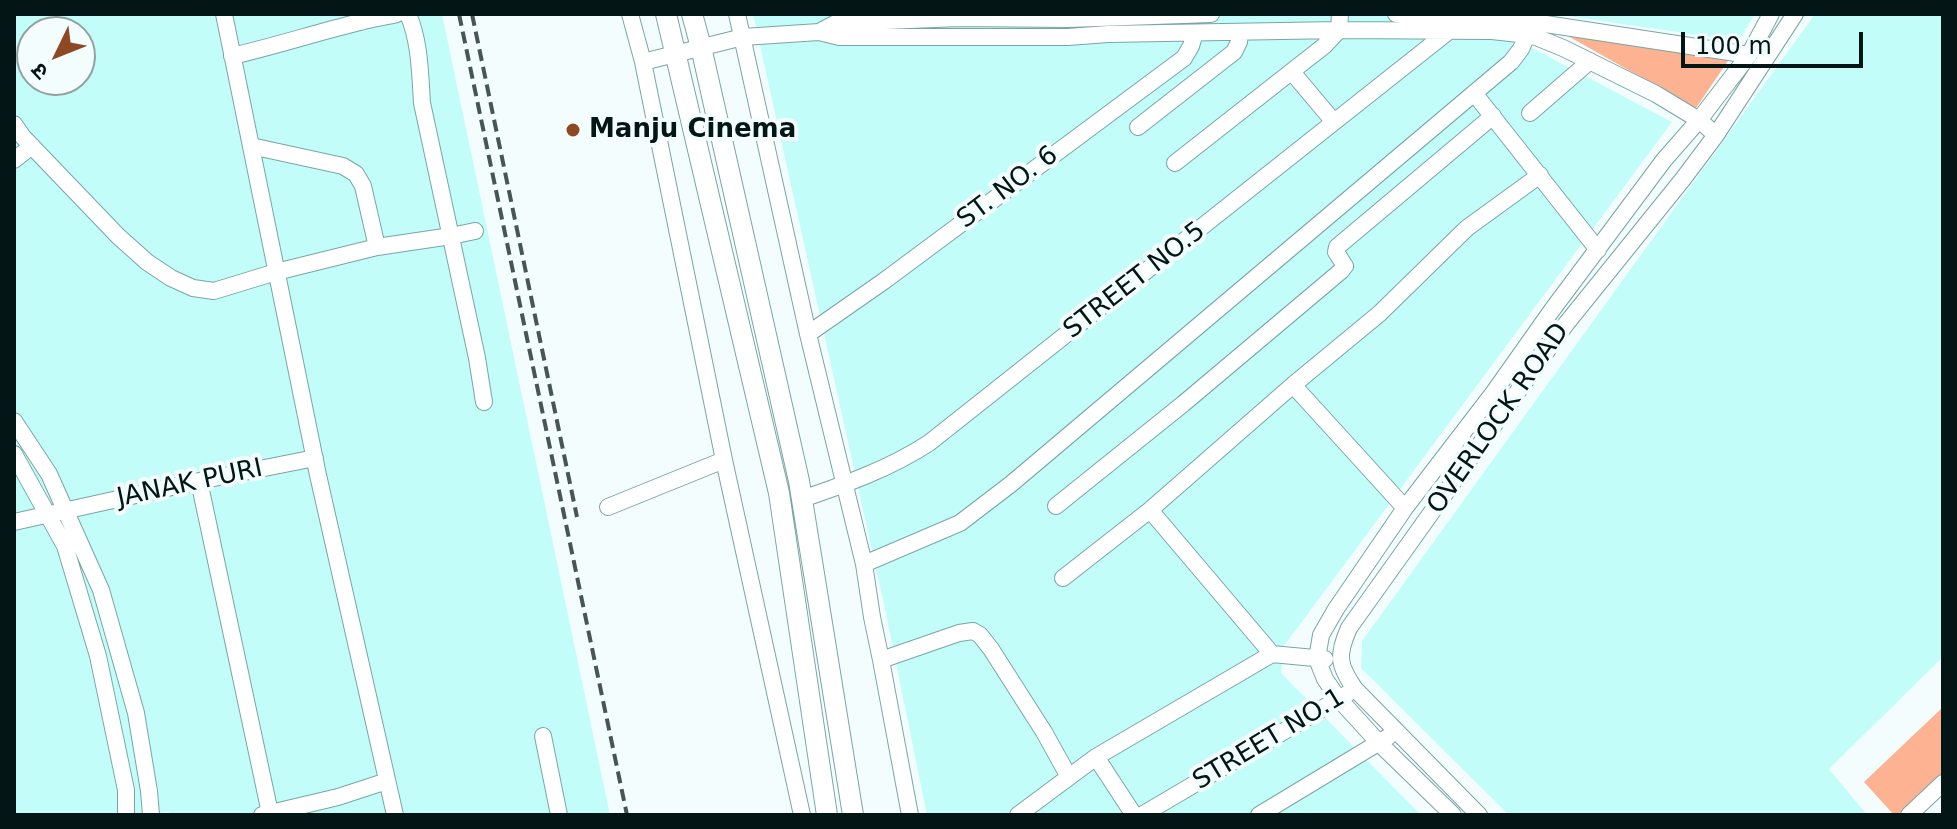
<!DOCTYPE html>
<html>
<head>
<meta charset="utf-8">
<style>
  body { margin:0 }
  #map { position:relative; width:1957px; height:829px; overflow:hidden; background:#f4fdfd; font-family:"DejaVu Sans","Noto Sans Devanagari",sans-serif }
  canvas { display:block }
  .frame { position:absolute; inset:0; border:16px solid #031514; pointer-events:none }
  .north { position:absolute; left:16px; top:16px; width:80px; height:80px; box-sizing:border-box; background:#f4fdfd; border:2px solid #94a0a0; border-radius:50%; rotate:227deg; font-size:22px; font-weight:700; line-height:32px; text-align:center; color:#031514 }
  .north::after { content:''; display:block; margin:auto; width:28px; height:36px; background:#8f4824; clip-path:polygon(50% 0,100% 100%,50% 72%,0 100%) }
  .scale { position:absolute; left:1681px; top:32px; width:182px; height:36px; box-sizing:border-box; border:4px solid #031514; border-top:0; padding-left:10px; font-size:24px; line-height:28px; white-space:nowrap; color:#031514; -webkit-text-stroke:6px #f4fdfd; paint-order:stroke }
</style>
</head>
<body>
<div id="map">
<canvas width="1957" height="829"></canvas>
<div class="frame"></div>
<div class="north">उ</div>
<div class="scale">100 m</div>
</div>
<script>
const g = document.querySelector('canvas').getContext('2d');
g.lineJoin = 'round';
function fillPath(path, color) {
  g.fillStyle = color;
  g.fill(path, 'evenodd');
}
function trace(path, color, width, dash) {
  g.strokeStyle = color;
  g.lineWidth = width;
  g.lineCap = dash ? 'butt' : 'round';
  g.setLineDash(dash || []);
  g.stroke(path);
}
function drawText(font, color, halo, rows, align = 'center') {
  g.font = font + ' "DejaVu Sans",sans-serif';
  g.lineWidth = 8;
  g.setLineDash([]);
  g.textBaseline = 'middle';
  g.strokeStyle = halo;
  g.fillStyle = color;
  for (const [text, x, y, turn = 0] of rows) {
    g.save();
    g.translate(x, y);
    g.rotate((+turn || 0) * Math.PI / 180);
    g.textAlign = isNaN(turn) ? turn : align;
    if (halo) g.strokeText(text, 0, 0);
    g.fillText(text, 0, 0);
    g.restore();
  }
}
fillPath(new Path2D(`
  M 14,14 L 442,14 L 610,815 L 170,815 L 168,811 L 149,815 L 14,815 ZM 32,32 L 80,32 L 80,80 L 32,80 Z
  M 753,14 L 1524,14 L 1517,40 L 1672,122 L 1284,646 L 1281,673 L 1421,815 L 927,815 L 882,595 Z
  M 1555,14 L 1755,14 L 1738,41 Z
  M 1815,14 L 1943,14 L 1943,657 L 1829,769 L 1867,815 L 1509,815 L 1361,668 L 1362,641 Z`), '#c2fdfa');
fillPath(new Path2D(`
  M 1559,31 L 1730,58 L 1696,108 Z
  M 1943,707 L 1943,789 L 1915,815 L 1894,815 L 1864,782 Z`), '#fdb392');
const minor = new Path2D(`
  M 224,14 L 318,475 L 395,815
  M 408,14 C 420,42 420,73 422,103 L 477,358 L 484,402
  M 630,14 L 643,62
  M 737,14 L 808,334 L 864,564 L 872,617 L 881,660 L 910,815
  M 1396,14 L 1539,23 L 1749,55
  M 819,32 L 836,23 L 959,18 L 1068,19 L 1211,14
  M 232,56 C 276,46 318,32 360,22 C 373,18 385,17 397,14
  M 1292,72 L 1334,122
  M 1474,93 L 1598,250
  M 1530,113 L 1590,61
  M 14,124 L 23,137 L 118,236 L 147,262 L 171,278 L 193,288 L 214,291 L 276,272 L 377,247 L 451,236 L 475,231
  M 1138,127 L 1234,52 L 1239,42 L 1240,32
  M 251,146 L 343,166 L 356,174 L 363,186 L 377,247
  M 14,160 L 32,146
  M 1175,163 L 1324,46 L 1339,30 L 1340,14
  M 808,334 L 884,281 L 1184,58 L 1191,46 L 1195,33
  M 1293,385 L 1405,508
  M 14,421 L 49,474 L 101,590 L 136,713 L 149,791 L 151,815
  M 14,454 L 65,546 L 98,656 L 126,790 L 126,815
  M 199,481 L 270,813
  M 802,499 C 846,484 889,469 929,443 L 1449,31
  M 1056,506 L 1183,404 L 1341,271 L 1345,266 L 1336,252 L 1337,247 L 1493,116
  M 608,507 L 724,460
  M 1150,510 L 1272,654
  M 14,522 L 199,481 L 315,458
  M 864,564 L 960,523 L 1011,484 L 1511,62 L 1521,49 L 1527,35
  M 1063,578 L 1150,510 L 1293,385 L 1379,314 L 1467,228 L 1540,175
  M 881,660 L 959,633 L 973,631 L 980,635 L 991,649 L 1044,732 L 1069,777
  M 543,736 L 559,815
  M 1096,757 L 1134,815
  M 262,815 L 338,797 L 387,781
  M 802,815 L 724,460 L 643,62 L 743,37 L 819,32 L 839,37 L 1068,37 L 1108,34 L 1339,30 L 1492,31 L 1519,34 L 1536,37 L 1563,48 L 1656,94 L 1699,120 L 1716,135
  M 1018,815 L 1096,757 L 1272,654 L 1325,659
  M 1142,815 L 1347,694
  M 1259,815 L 1388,737
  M 1453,815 L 1379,743 L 1338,698 L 1325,679 L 1317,659 L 1321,635 L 1336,609 L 1405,508 L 1494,392 L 1552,310 L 1664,160 L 1699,120 L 1749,55 L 1771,14
  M 1479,815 L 1355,689 C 1338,665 1337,655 1349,628 L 1566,324 L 1683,179 L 1716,135 L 1795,14
  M 1909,815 L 1943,783`);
const major = new Path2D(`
  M 666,14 L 779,493 L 827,815
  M 692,14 L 701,47 L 799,481 L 853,815`);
trace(minor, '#78a6a3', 18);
trace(major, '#78a6a3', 22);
trace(minor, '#fff', 16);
trace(major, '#fff', 20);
trace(new Path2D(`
  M 459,14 L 627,815
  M 472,14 L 577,517`), '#465555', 4, [12, 6]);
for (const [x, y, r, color] of [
  [573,130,8,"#8f4824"]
]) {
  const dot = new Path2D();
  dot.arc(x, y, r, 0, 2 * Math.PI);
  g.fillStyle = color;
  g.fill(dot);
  trace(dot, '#f4fdfd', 3);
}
drawText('bold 26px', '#031514', '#f4fdfd', [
  ["Manju Cinema",589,130]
], 'left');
drawText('26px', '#031514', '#f4fdfd', [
  ["ST. NO. 6",1008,188,-37],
  ["STREET NO.5",1135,281,-38],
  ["OVERLOCK ROAD",1499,419,-55],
  ["JANAK PURI",190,484,-12],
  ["STREET NO.1",1269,740,-31]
]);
</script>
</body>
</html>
